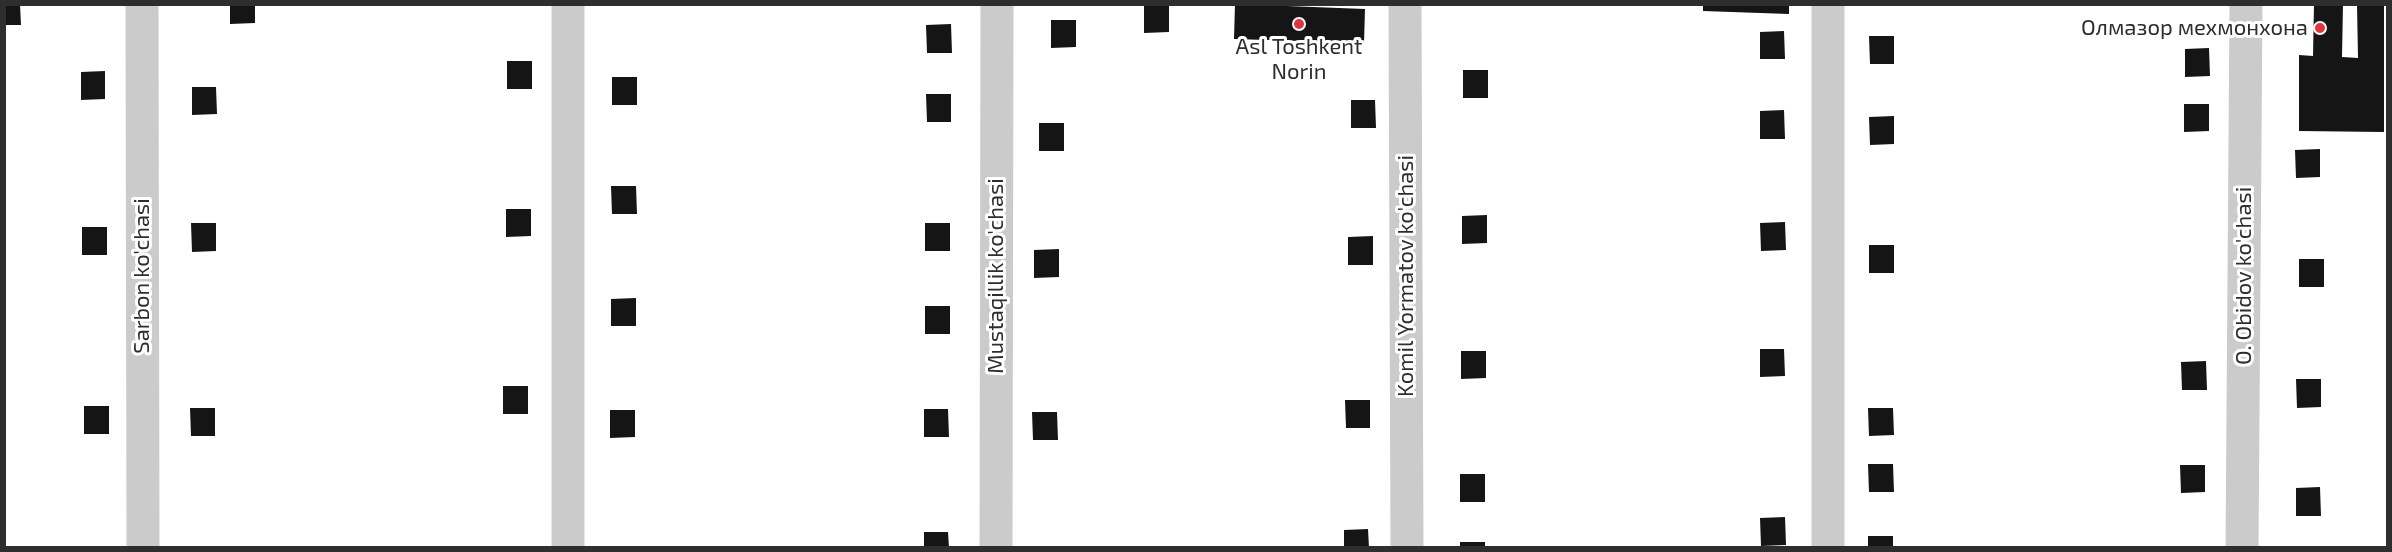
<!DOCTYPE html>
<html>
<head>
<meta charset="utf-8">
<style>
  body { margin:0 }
  #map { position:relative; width:2392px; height:552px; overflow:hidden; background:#fff; font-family:"Exo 2",sans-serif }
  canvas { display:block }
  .frame { position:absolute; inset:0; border:6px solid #2e2e2e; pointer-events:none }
</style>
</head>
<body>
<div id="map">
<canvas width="2392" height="552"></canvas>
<div class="frame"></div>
</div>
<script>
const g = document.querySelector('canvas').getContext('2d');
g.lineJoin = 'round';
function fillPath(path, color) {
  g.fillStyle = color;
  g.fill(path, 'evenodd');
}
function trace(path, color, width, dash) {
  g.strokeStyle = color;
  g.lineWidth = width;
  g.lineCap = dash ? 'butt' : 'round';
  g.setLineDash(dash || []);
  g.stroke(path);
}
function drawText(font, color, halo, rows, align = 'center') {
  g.font = font + ' "Exo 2",sans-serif';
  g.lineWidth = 6;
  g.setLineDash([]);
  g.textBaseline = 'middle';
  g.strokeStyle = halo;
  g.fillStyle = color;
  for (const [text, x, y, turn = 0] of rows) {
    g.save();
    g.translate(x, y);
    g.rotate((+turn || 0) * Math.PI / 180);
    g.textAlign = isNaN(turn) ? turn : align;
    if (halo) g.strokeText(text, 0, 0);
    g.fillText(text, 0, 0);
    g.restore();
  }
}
fillPath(new Path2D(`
  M 4,4 L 20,4 L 21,25 L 4,25 Z
  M 230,4 L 255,4 L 255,23 L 230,24 Z
  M 1144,4 L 1169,4 L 1169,32 L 1144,33 Z
  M 1235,4 L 1365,9 L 1364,43 L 1234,39 Z
  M 2314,4 L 2343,4 L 2342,57 L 2358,58 L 2357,4 L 2384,4 L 2384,132 L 2299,131 L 2299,55 L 2313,56 Z
  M 1703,5 L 1789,5 L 1789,14 L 1703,11 Z
  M 1051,20 L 1076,20 L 1076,47 L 1051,48 Z
  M 951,24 L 952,53 L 927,53 L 926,25 Z
  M 1784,31 L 1785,59 L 1760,59 L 1760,32 Z
  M 1869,36 L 1894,36 L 1894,64 L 1870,64 Z
  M 2209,48 L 2210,76 L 2185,77 L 2185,49 Z
  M 507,61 L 532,61 L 532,89 L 507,89 Z
  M 1463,70 L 1488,70 L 1488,98 L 1463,98 Z
  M 105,71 L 105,99 L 81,100 L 81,72 Z
  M 612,77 L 637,77 L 637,105 L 612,105 Z
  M 192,87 L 216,87 L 217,114 L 192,115 Z
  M 926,94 L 951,94 L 951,122 L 927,122 Z
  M 1351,100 L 1375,100 L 1376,128 L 1351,128 Z
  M 2184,104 L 2209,104 L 2209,131 L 2184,132 Z
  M 1784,110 L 1785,139 L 1760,139 L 1760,111 Z
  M 1894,116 L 1894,144 L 1870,145 L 1869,117 Z
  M 1039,123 L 1064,123 L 1064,151 L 1039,151 Z
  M 2320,149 L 2320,177 L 2296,178 L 2295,150 Z
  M 611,186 L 636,186 L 637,214 L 612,214 Z
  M 506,209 L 531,209 L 531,236 L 506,237 Z
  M 1487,215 L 1487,243 L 1462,244 L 1462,216 Z
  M 1785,222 L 1786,250 L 1761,251 L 1760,223 Z
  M 191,223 L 216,223 L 216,251 L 192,252 Z
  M 925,223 L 950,223 L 950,251 L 925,251 Z
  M 82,227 L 107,227 L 107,255 L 82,255 Z
  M 1373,236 L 1373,265 L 1348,265 L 1348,237 Z
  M 1869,245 L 1894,245 L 1894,273 L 1869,273 Z
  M 1059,249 L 1059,277 L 1034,278 L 1034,250 Z
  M 2299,259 L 2324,259 L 2324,287 L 2299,287 Z
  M 636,298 L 636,326 L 611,326 L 611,299 Z
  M 925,306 L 950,306 L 950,334 L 925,334 Z
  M 1760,349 L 1784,349 L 1785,376 L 1760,377 Z
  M 1461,351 L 1486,351 L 1486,378 L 1461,379 Z
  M 2206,361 L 2207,390 L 2182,390 L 2181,362 Z
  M 2296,379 L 2321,379 L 2321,407 L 2297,408 Z
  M 503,386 L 528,386 L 528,414 L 503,414 Z
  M 1345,400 L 1370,400 L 1370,428 L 1346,428 Z
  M 84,406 L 109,406 L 109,434 L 84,434 Z
  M 190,408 L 215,408 L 215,436 L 191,436 Z
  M 1868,408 L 1893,408 L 1894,435 L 1869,436 Z
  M 924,409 L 948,409 L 949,437 L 924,437 Z
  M 610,410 L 635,410 L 635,437 L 610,438 Z
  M 1032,412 L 1057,412 L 1058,440 L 1033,440 Z
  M 1868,464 L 1893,464 L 1894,492 L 1869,492 Z
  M 2180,465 L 2205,465 L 2205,492 L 2181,493 Z
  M 1460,474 L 1485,474 L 1485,502 L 1460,502 Z
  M 2320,487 L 2321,516 L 2296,516 L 2296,488 Z
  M 1785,517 L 1786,545 L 1761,546 L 1760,518 Z
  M 1368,529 L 1369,548 L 1344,548 L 1344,530 Z
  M 924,532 L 948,532 L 949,548 L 924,548 Z
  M 1868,536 L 1893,536 L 1893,548 L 1868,548 Z
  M 1460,542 L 1485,542 L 1485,548 L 1460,548 Z`), '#151515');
trace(new Path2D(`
  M 142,4 L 143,548
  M 1405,4 L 1407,548
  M 1828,4 L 1828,548
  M 568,548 L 568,4
  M 996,548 L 997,4
  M 2242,548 L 2246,4`), '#cbcbcb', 33);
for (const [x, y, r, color] of [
  [1299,24,6,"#e03541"],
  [2320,28,6,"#e03541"]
]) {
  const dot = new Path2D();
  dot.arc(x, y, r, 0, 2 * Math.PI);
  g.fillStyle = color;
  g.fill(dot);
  trace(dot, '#fff', 2);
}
drawText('22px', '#2e2e2e', '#fff', [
  ["Олмазор мехмонхона",2308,28],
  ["Asl Toshkent",1299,47,"center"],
  ["Norin",1299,72,"center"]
], 'right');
drawText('22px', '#2e2e2e', '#fff', [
  ["Sarbon ko'chasi",142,276,-90],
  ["Mustaqillik ko'chasi",996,276,-90],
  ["Komil Yormatov ko'chasi",1406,276,-90],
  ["O. Obidov ko'chasi",2244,276,-90]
]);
</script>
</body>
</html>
